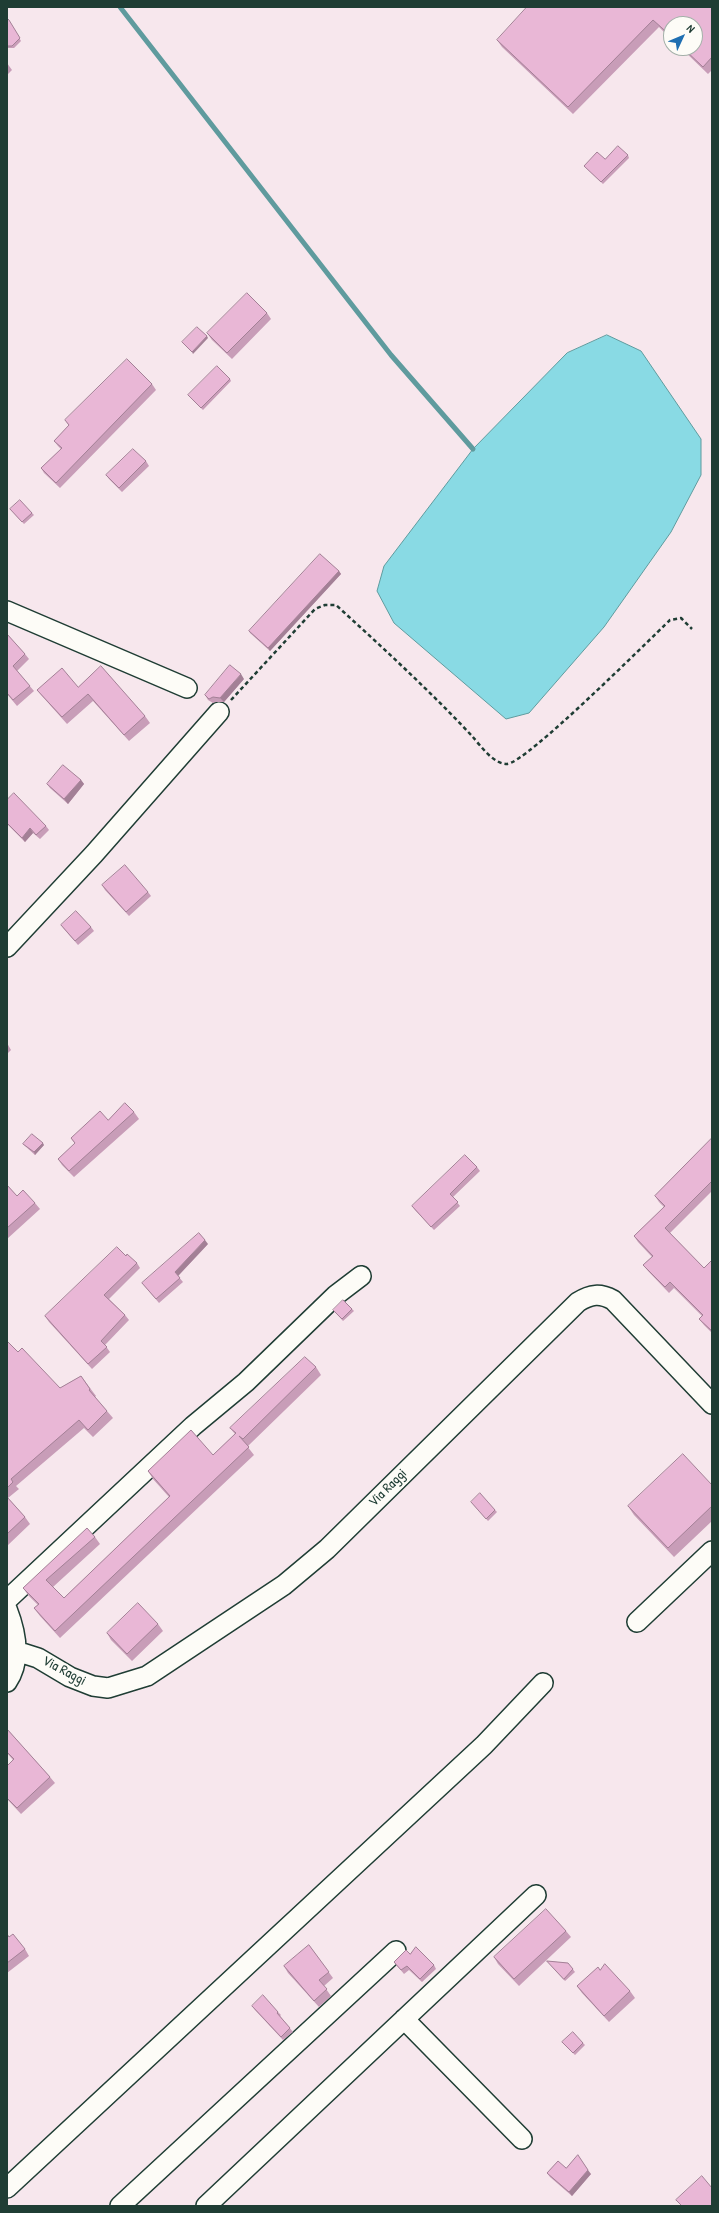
<!DOCTYPE html>
<html>
<head>
<meta charset="utf-8">
<style>
  body { margin:0 }
  #map { position:relative; width:719px; height:2213px; overflow:hidden; background:#f7e7ed; font-family:"Patrick Hand",sans-serif }
  canvas { display:block }
  .frame { position:absolute; inset:0; border:8px solid #1f3d34; pointer-events:none }
  .north { position:absolute; left:663px; top:16px; width:40px; height:40px; box-sizing:border-box; background:#fdfcf7; border:1px solid #a4b0a9; border-radius:50%; rotate:46deg; font-size:11px; font-weight:700; line-height:16px; text-align:center; color:#1f3d34 }
  .north::after { content:''; display:block; margin:auto; width:14px; height:18px; background:#1f6fb2; clip-path:polygon(50% 0,100% 100%,50% 72%,0 100%) }
</style>
</head>
<body>
<div id="map">
<canvas width="719" height="2213"></canvas>
<div class="frame"></div>
<div class="north">N</div>
</div>
<script>
const g = document.querySelector('canvas').getContext('2d');
g.lineJoin = 'round';
function fillPath(path, color) {
  g.fillStyle = color;
  g.fill(path, 'evenodd');
}
function trace(path, color, width, dash) {
  g.strokeStyle = color;
  g.lineWidth = width;
  g.lineCap = dash ? 'butt' : 'round';
  g.setLineDash(dash || []);
  g.stroke(path);
}
function drawText(font, color, halo, rows, align = 'center') {
  g.font = font + ' "Patrick Hand",sans-serif';
  g.lineWidth = 4;
  g.setLineDash([]);
  g.textBaseline = 'middle';
  g.strokeStyle = halo;
  g.fillStyle = color;
  for (const [text, x, y, turn = 0] of rows) {
    g.save();
    g.translate(x, y);
    g.rotate((+turn || 0) * Math.PI / 180);
    g.textAlign = isNaN(turn) ? turn : align;
    if (halo) g.strokeText(text, 0, 0);
    g.fillText(text, 0, 0);
    g.restore();
  }
}
const water = new Path2D(`
  M 607,335 L 641,351 L 701,439 L 701,475 L 671,532 L 604,627 L 529,713 L 506,719 L 394,623 L 377,591 L 384,566 L 473,449 L 567,353 Z`);
fillPath(water, '#89dae4');
trace(water, '#5f9b9e', 1);
trace(new Path2D(`
  M 120,7 L 391,355 L 473,449`), '#5f9b9e', 5);
const minor = new Path2D(`
  M 7,611 L 187,688
  M 7,947 L 94,854 L 219,712
  M 7,1600 L 193,1426 L 246,1382 L 336,1295 L 361,1276
  M 7,1609 C 16,1632 22,1660 7,1682
  M 637,1622 L 712,1551
  M 16,1651 L 38,1658 L 70,1677 L 93,1686 L 108,1688 L 147,1676 L 284,1585 L 327,1549 L 578,1302 C 591,1294 600,1293 613,1300 L 712,1404
  M 404,2019 L 522,2139
  M 7,2188 L 484,1745 L 543,1683
  M 120,2206 L 396,1951
  M 206,2206 L 536,1895`);
trace(minor, '#1f3d34', 22);
trace(new Path2D(`
  M 231,700 L 315,609 L 325,605 L 336,605 C 383,648 429,690 472,736 C 480,745 493,764 507,764 C 526,763 648,641 670,620 L 681,618 L 692,629`), '#1f3d34', 2.5, [4, 3]);
trace(minor, '#fdfcf7', 19);
fillPath(new Path2D(`
  M 712,7 L 712,70 L 708,74 L 681,48 L 695,48 L 671,24 L 671,39 L 659,27 L 573,114 L 502,47 L 497,40 Z
  M 7,18 L 21,41 L 14,48 L 7,48 Z
  M 7,63 L 12,70 L 7,75 Z
  M 628,155 L 629,158 L 603,184 L 584,166 L 605,159 Z
  M 267,313 L 271,319 L 232,359 L 212,340 L 207,333 Z
  M 230,379 L 231,381 L 203,410 L 188,395 Z
  M 152,384 L 156,390 L 60,488 L 44,473 L 41,468 L 61,449 L 58,446 L 54,441 L 69,426 L 65,420 Z
  M 146,461 L 149,466 L 122,492 L 109,479 L 106,475 Z
  M 10,509 L 32,513 L 34,515 L 24,524 Z
  M 339,571 L 341,574 L 270,651 L 250,633 L 249,631 Z
  M 7,634 L 25,654 L 29,659 L 17,671 L 34,691 L 17,706 L 7,694 Z
  M 244,679 L 224,702 L 216,702 L 213,703 L 208,700 L 205,695 Z
  M 78,687 L 145,716 L 150,723 L 129,741 L 93,701 L 67,724 L 42,696 L 37,690 Z
  M 81,780 L 84,784 L 68,804 L 50,788 L 47,784 Z
  M 7,800 L 46,826 L 49,830 L 40,839 L 33,833 L 25,842 L 7,824 Z
  M 102,885 L 148,892 L 151,896 L 129,916 L 105,890 Z
  M 61,925 L 91,927 L 94,931 L 78,945 L 64,929 Z
  M 7,1043 L 11,1050 L 7,1054 Z
  M 134,1112 L 139,1119 L 74,1177 L 62,1165 L 58,1159 L 75,1144 L 71,1138 L 108,1120 Z
  M 712,1138 L 712,1191 L 670,1233 L 704,1268 L 712,1260 L 712,1333 L 704,1325 L 699,1319 L 702,1316 L 674,1288 L 669,1293 L 648,1271 L 643,1265 L 652,1257 L 638,1242 L 634,1236 L 664,1207 L 659,1202 L 655,1196 Z
  M 23,1144 L 44,1145 L 35,1155 L 25,1146 Z
  M 477,1167 L 480,1171 L 453,1197 L 460,1206 L 434,1230 L 415,1210 L 412,1206 Z
  M 7,1185 L 17,1196 L 35,1203 L 40,1209 L 7,1239 Z
  M 208,1244 L 178,1276 L 183,1282 L 159,1303 L 142,1283 Z
  M 126,1256 L 137,1263 L 140,1268 L 109,1299 L 125,1315 L 129,1320 L 105,1345 L 110,1352 L 92,1369 L 49,1322 L 45,1316 Z
  M 352,1309 L 354,1311 L 343,1321 L 333,1310 Z
  M 7,1341 L 18,1352 L 60,1388 L 81,1376 L 96,1396 L 95,1397 L 113,1418 L 93,1437 L 84,1428 L 16,1486 L 19,1489 L 8,1498 L 25,1517 L 30,1524 L 7,1546 Z
  M 316,1367 L 321,1375 L 248,1446 L 247,1446 L 254,1455 L 60,1638 L 40,1616 L 34,1608 L 38,1605 L 28,1595 L 23,1588 L 95,1537 L 100,1544 L 53,1587 L 64,1598 L 169,1497 L 153,1479 L 148,1471 L 213,1455 L 235,1434 L 230,1428 Z
  M 712,1485 L 712,1521 L 674,1557 L 634,1515 L 628,1506 Z
  M 471,1502 L 495,1510 L 497,1512 L 488,1521 Z
  M 158,1624 L 163,1631 L 132,1661 L 111,1640 L 107,1633 Z
  M 7,1729 L 50,1777 L 55,1783 L 21,1814 L 7,1799 L 7,1766 L 13,1760 L 7,1753 Z
  M 566,1931 L 571,1937 L 519,1986 L 498,1964 L 494,1957 Z
  M 7,1934 L 9,1937 L 25,1949 L 29,1956 L 7,1973 Z
  M 309,1945 L 333,1978 L 324,1986 L 331,1996 L 319,2007 L 288,1973 L 284,1966 Z
  M 547,1961 L 568,1963 L 575,1972 L 565,1981 Z
  M 394,1962 L 434,1965 L 436,1969 L 422,1982 L 409,1970 L 404,1974 Z
  M 600,1970 L 630,1991 L 635,1998 L 609,2022 L 582,1993 L 577,1986 Z
  M 252,2006 L 278,2012 L 281,2015 L 280,2016 L 293,2032 L 283,2040 L 255,2010 Z
  M 562,2042 L 583,2043 L 585,2045 L 575,2055 Z
  M 566,2168 L 591,2174 L 572,2196 L 550,2177 L 547,2173 Z`), '#c89db8');
fillPath(new Path2D(`
  M 207,336 L 208,338 L 193,354 L 192,352 Z
  M 339,571 L 341,574 L 270,651 L 268,648 Z
  M 241,674 L 244,679 L 224,702 L 220,698 Z
  M 81,780 L 84,784 L 68,804 L 64,799 Z
  M 30,828 L 33,833 L 25,842 L 22,838 Z
  M 43,1143 L 44,1145 L 35,1155 L 34,1152 Z
  M 205,1240 L 208,1244 L 178,1276 L 175,1272 Z
  M 588,2170 L 591,2174 L 572,2196 L 569,2192 Z`), '#a38096');
const building = new Path2D(`
  M 527,7 L 712,7 L 712,57 L 703,67 L 683,48 L 695,48 L 695,24 L 671,24 L 671,36 L 653,20 L 568,107 L 497,40 Z
  M 7,18 L 9,20 L 20,38 L 12,46 L 7,46 Z
  M 618,146 L 628,155 L 601,182 L 584,166 L 597,152 L 605,159 Z
  M 247,293 L 267,313 L 227,353 L 207,333 Z
  M 197,327 L 207,336 L 192,352 L 182,342 Z
  M 127,359 L 152,384 L 56,483 L 41,468 L 62,448 L 54,441 L 69,425 L 65,420 Z
  M 217,366 L 230,379 L 201,408 L 188,395 Z
  M 133,449 L 146,461 L 119,488 L 106,475 Z
  M 20,500 L 32,513 L 22,522 L 10,509 Z
  M 320,554 L 339,571 L 268,648 L 249,631 Z
  M 7,634 L 25,654 L 13,666 L 30,686 L 13,700 L 7,693 Z
  M 230,665 L 241,674 L 220,698 L 213,697 L 209,699 L 205,695 Z
  M 101,666 L 145,716 L 124,735 L 88,694 L 62,717 L 37,690 L 62,668 L 78,687 Z
  M 63,765 L 81,780 L 64,799 L 47,784 Z
  M 14,793 L 46,826 L 36,835 L 30,828 L 22,838 L 7,823 L 7,800 Z
  M 125,865 L 148,892 L 126,912 L 102,885 Z
  M 76,911 L 91,927 L 75,941 L 61,925 Z
  M 125,1103 L 134,1112 L 69,1171 L 58,1159 L 75,1143 L 71,1138 L 100,1111 L 108,1120 Z
  M 32,1134 L 43,1143 L 34,1152 L 23,1144 Z
  M 712,1138 L 712,1181 L 665,1228 L 704,1268 L 712,1260 L 712,1331 L 699,1319 L 703,1315 L 670,1282 L 665,1287 L 643,1265 L 653,1256 L 634,1236 L 665,1206 L 655,1196 Z
  M 465,1155 L 477,1167 L 450,1194 L 458,1202 L 431,1227 L 412,1206 Z
  M 7,1185 L 17,1196 L 23,1190 L 35,1203 L 7,1228 Z
  M 199,1233 L 205,1240 L 175,1272 L 180,1278 L 156,1299 L 142,1283 Z
  M 117,1247 L 126,1256 L 127,1254 L 137,1263 L 104,1295 L 125,1315 L 101,1341 L 107,1347 L 88,1364 L 45,1316 Z
  M 343,1300 L 352,1309 L 342,1319 L 333,1310 Z
  M 7,1341 L 18,1352 L 22,1348 L 60,1388 L 81,1376 L 90,1389 L 89,1390 L 107,1411 L 88,1430 L 79,1420 L 11,1479 L 13,1482 L 7,1488 Z
  M 305,1357 L 316,1367 L 243,1439 L 239,1436 L 249,1447 L 55,1631 L 34,1608 L 39,1604 L 23,1588 L 87,1528 L 95,1537 L 46,1580 L 64,1598 L 170,1496 L 148,1471 L 191,1430 L 213,1455 L 236,1433 L 230,1428 Z
  M 683,1454 L 712,1485 L 712,1506 L 668,1548 L 628,1506 Z
  M 480,1493 L 495,1510 L 486,1519 L 471,1502 Z
  M 7,1497 L 25,1517 L 7,1534 Z
  M 138,1603 L 158,1624 L 127,1654 L 107,1633 Z
  M 7,1729 L 50,1777 L 17,1808 L 7,1798 L 7,1766 L 14,1759 L 7,1752 Z
  M 546,1909 L 566,1931 L 514,1979 L 494,1957 Z
  M 7,1934 L 9,1937 L 13,1934 L 25,1949 L 7,1963 Z
  M 309,1945 L 329,1972 L 319,1980 L 327,1989 L 314,2001 L 284,1966 Z
  M 416,1947 L 434,1965 L 420,1979 L 407,1966 L 401,1970 L 394,1962 L 406,1950 L 410,1954 Z
  M 547,1961 L 568,1963 L 573,1969 L 564,1979 Z
  M 605,1964 L 630,1991 L 604,2016 L 577,1986 L 598,1967 L 600,1970 Z
  M 263,1995 L 278,2012 L 277,2013 L 290,2028 L 281,2037 L 252,2006 Z
  M 573,2032 L 583,2043 L 573,2053 L 562,2042 Z
  M 578,2155 L 588,2170 L 569,2192 L 547,2173 L 558,2161 L 566,2168 Z
  M 702,2176 L 712,2188 L 712,2206 L 682,2206 L 676,2200 Z`);
fillPath(building, '#e9b7d6');
trace(building, '#a38096', 1);
drawText('14px', '#1f3d34', '#fdfcf7', [
  ["Via Raggi",388,1488,-45],
  ["Via Raggi",64,1671,28]
]);
</script>
</body>
</html>
